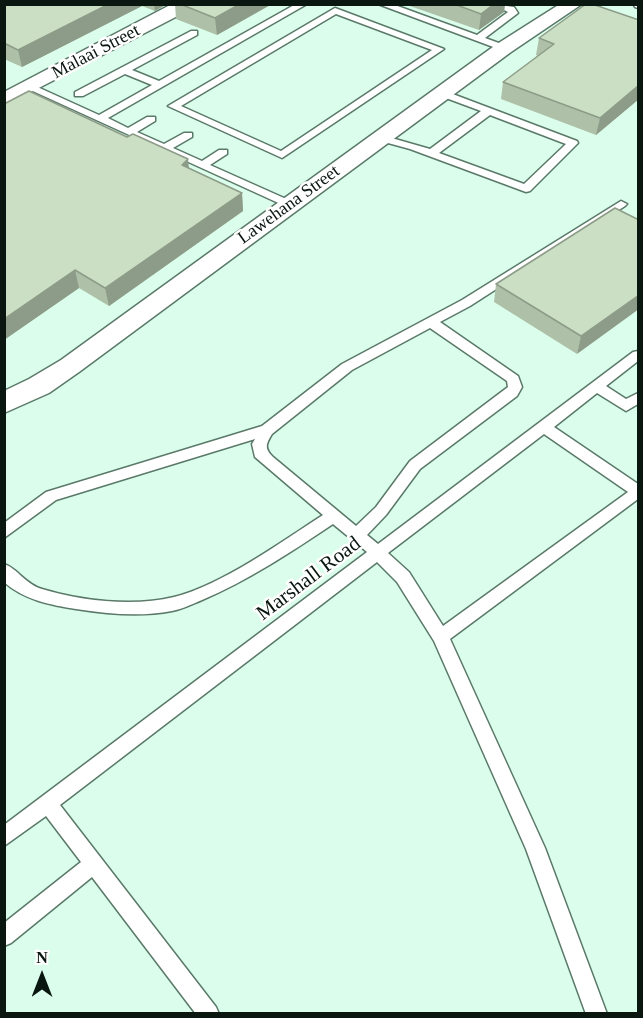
<!DOCTYPE html>
<html>
<head>
<meta charset="utf-8">
<style>
  body { margin:0 }
  #map { position:relative; width:643px; height:1018px; overflow:hidden; background:#dbfeec; font-family:Georgia,serif }
  canvas { display:block }
  .frame { position:absolute; inset:0; border:6px solid #0a1610; pointer-events:none }
  .north { position:absolute; left:12px; top:946px; width:60px; height:60px; -webkit-text-stroke:4px #fff; paint-order:stroke; rotate:0deg; font-size:16px; font-weight:700; line-height:24px; text-align:center; color:#0a1610 }
  .north::after { content:''; display:block; margin:auto; width:21px; height:27px; background:#0a1610; clip-path:polygon(50% 0,100% 100%,50% 72%,0 100%) }
</style>
</head>
<body>
<div id="map">
<canvas width="643" height="1018"></canvas>
<div class="frame"></div>
<div class="north">N</div>
</div>
<script>
const g = document.querySelector('canvas').getContext('2d');
g.lineJoin = 'round';
function trace(path, color, width, dash) {
  g.strokeStyle = color;
  g.lineWidth = width;
  g.lineCap = dash ? 'butt' : 'round';
  g.setLineDash(dash || []);
  g.stroke(path);
}
function fillPath(path, color) {
  g.fillStyle = color;
  g.fill(path, 'evenodd');
}
function drawText(font, color, halo, rows, align = 'center') {
  g.font = font + ' Georgia,serif';
  g.lineWidth = 5;
  g.setLineDash([]);
  g.textBaseline = 'middle';
  g.strokeStyle = halo;
  g.fillStyle = color;
  for (const [text, x, y, turn = 0] of rows) {
    g.save();
    g.translate(x, y);
    g.rotate((+turn || 0) * Math.PI / 180);
    g.textAlign = isNaN(turn) ? turn : align;
    if (halo) g.strokeText(text, 0, 0);
    g.fillText(text, 0, 0);
    g.restore();
  }
}
const lane = new Path2D(`
  M 296,4 L 307,4 L 108,118 L 128,128 L 147,117 L 155,117 L 155,121 L 137,132 L 164,144 L 184,133 L 192,133 L 192,137 L 173,148 L 202,161 L 219,150 L 227,150 L 227,154 L 210,165 L 293,202 L 293,206 L 285,206 L 24,87 L 33,85 L 99,115 L 152,85 L 125,74 L 83,96 L 75,96 L 75,92 L 191,31 L 197,31 L 197,35 L 132,70 L 159,81 Z
  M 378,4 L 392,4 L 477,35 L 508,12 L 492,4 L 514,7 L 518,13 L 485,38 L 507,46 L 507,50 L 504,51 Z
  M 633,4 L 638,4 L 638,8 L 635,7 Z
  M 335,8 L 444,49 L 282,158 L 168,106 ZM 336,14 L 432,50 L 281,151 L 181,106 Z
  M 442,90 L 577,141 L 578,143 L 530,191 L 526,192 L 410,149 L 377,140 L 377,136 L 381,135 L 430,149 L 481,111 L 438,95 L 437,93 ZM 490,115 L 566,144 L 524,184 L 439,153 Z
  M 621,201 L 627,204 L 625,206 L 470,306 L 440,322 L 518,376 L 522,387 L 517,396 L 420,469 L 386,515 L 367,535 L 378,544 L 633,352 L 638,351 L 638,361 L 606,386 L 626,399 L 638,393 L 638,404 L 626,411 L 597,393 L 554,427 L 638,484 L 638,499 L 450,639 L 545,848 L 607,1014 L 586,1014 L 526,849 L 434,641 L 397,582 L 377,562 L 60,805 L 216,1007 L 219,1014 L 196,1014 L 92,877 L 11,943 L 4,946 L 4,923 L 81,862 L 46,816 L 4,846 L 4,825 L 367,552 L 333,524 C 291,552 249,580 202,600 C 192,604 183,609 172,611 C 141,617 107,614 76,609 C 51,605 24,600 4,582 L 4,564 C 17,568 25,584 42,589 C 81,601 134,607 174,597 C 222,585 281,542 323,515 L 255,457 L 252,444 L 255,439 L 56,500 L 4,538 L 4,523 L 46,492 L 262,426 L 342,364 L 462,300 ZM 430,328 L 507,381 L 508,387 L 410,461 L 376,507 L 356,526 L 273,457 C 264,448 266,444 272,434 L 352,370 ZM 544,434 L 628,492 L 443,626 L 409,572 L 388,553 Z`);
const street = new Path2D(`
  M 172,4 L 196,4 L 193,8 L 4,106 L 4,92 Z
  M 560,4 L 582,4 L 511,52 L 79,372 L 49,393 L 4,413 L 4,391 L 29,379 L 61,360 L 497,44 Z`);
trace(lane, '#5a7969', 3);
trace(street, '#5a7969', 3);
fillPath(lane, '#fff');
fillPath(street, '#fff');
fillPath(new Path2D(`
  M 4,4 L 167,4 L 155,11 L 142,6 L 22,67 L 4,59 Z
  M 175,4 L 272,4 L 217,35 L 176,19 Z
  M 404,4 L 505,4 L 504,12 L 479,30 Z
  M 639,20 L 639,99 L 596,135 L 501,99 L 503,82 L 538,56 L 536,55 L 539,38 Z
  M 4,104 L 189,168 L 242,193 L 243,211 L 109,306 L 79,288 L 4,340 Z
  M 615,208 L 577,354 L 494,302 L 496,284 Z`), '#aec0a8');
fillPath(new Path2D(`
  M 109,4 L 142,4 L 142,6 L 22,67 L 18,50 Z
  M 154,4 L 167,4 L 155,11 Z
  M 240,4 L 272,4 L 217,35 L 215,18 Z
  M 494,4 L 505,4 L 504,12 L 479,30 L 481,14 Z
  M 639,85 L 639,99 L 596,135 L 600,118 Z
  M 188,159 L 190,177 L 182,165 Z
  M 242,193 L 243,211 L 109,306 L 105,288 Z
  M 75,270 L 79,288 L 4,340 L 4,319 Z
  M 639,295 L 639,309 L 577,354 L 581,336 Z`), '#8d9c88');
const building = new Path2D(`
  M 4,4 L 109,4 L 18,50 L 4,43 Z
  M 180,4 L 240,4 L 215,18 Z
  M 454,4 L 494,4 L 481,14 Z
  M 586,4 L 592,4 L 639,20 L 639,85 L 600,118 L 503,82 L 554,44 L 539,38 Z
  M 29,91 L 127,137 L 133,134 L 188,159 L 182,165 L 242,193 L 105,288 L 75,270 L 4,319 L 4,104 Z
  M 615,208 L 639,220 L 639,295 L 581,336 L 496,284 Z`);
fillPath(building, '#cadfc3');
trace(building, '#8d9c88', 1.5);
drawText('18px', '#0a1610', '#fff', [
  ["Malaai Street",96,52,-28],
  ["Lawehana Street",289,205,-36]
]);
drawText('21px', '#0a1610', '#fff', [
  ["Marshall Road",309,579,-37]
]);
</script>
</body>
</html>
